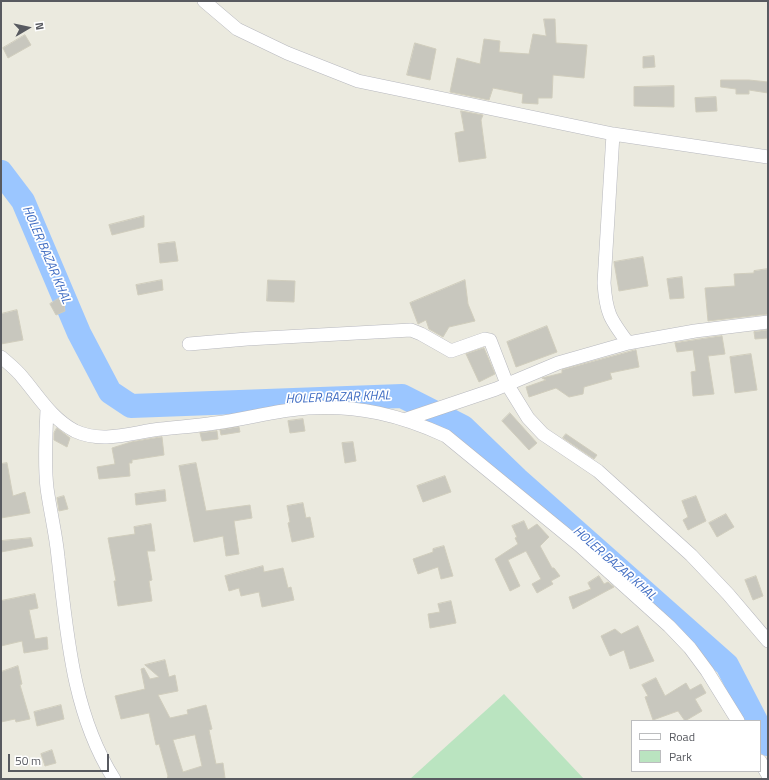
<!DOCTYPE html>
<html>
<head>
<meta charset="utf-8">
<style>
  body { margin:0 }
  #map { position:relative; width:769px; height:780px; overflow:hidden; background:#ebeadf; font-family:"Titillium Web",sans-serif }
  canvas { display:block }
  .frame { position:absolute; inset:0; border:2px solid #585a60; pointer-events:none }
  .legend { position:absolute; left:631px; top:720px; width:130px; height:52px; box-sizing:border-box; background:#fff; border:1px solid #bcbdbf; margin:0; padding:5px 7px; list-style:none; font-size:12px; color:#585a60 }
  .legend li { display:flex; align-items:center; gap:8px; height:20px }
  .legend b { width:20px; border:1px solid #bcbdbf }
  .north { position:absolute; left:8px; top:8px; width:40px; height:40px; -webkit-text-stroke:3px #fff; paint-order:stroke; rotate:81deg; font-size:11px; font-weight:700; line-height:16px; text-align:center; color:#585a60 }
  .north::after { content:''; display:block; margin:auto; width:14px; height:18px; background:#585a60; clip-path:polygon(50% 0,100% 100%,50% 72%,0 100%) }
  .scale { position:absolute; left:8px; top:754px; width:101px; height:18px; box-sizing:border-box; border:2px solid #585a60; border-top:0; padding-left:5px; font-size:12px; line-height:14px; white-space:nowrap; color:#585a60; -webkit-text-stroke:3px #fff; paint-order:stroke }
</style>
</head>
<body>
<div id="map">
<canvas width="769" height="780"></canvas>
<div class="frame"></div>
<ul class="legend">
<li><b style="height:5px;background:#fff"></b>Road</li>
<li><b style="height:11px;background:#bae4c0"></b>Park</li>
</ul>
<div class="north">N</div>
<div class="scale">50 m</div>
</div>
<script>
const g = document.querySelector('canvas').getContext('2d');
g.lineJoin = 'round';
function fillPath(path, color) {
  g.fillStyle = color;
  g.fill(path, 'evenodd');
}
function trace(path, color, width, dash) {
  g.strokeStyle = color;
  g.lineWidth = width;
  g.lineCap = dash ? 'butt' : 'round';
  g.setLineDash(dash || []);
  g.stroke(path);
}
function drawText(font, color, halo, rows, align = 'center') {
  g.font = font + ' "Titillium Web",sans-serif';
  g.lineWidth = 3.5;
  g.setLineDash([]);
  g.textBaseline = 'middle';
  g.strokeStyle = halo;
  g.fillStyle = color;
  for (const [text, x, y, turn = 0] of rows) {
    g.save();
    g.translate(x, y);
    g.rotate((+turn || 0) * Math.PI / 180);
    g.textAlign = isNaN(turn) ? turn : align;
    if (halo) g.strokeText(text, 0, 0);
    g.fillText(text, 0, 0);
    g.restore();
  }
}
fillPath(new Path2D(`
  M 504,694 L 584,779 L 410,779 Z`), '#bae4c0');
trace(new Path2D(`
  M 1,172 L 23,201 L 79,333 L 110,392 L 131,406 L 402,396 L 463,427 L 517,479 L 727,665 L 756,721
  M 760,728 L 768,744`), '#9bc6ff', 24);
const building = new Path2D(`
  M 544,19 L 555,19 L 556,43 L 587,45 L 584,78 L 553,75 L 552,98 L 538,98 L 538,104 L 522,103 L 523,94 L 493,88 L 489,100 L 450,92 L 457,58 L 480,64 L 484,39 L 500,41 L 499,52 L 529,54 L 533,34 L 546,36 Z
  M 25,35 L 31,45 L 8,58 L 3,48 Z
  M 415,43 L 436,49 L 430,80 L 407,75 Z
  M 654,56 L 655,67 L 643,68 L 643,57 Z
  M 721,80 L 749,80 L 768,82 L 768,93 L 749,90 L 749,94 L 736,94 L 736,89 L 721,87 Z
  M 674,86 L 674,107 L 634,106 L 634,87 Z
  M 716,97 L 717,111 L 696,112 L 695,98 Z
  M 461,111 L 483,115 L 481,120 L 486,158 L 459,162 L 455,133 L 464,131 Z
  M 144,216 L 144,227 L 112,235 L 109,225 Z
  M 175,242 L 178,261 L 160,263 L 158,244 Z
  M 643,257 L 648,286 L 619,291 L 614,262 Z
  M 768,269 L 768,314 L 708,321 L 705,288 L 735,286 L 734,274 L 754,273 L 754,271 Z
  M 682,277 L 684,298 L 670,299 L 667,279 Z
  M 162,280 L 163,290 L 138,295 L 136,285 Z
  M 268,280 L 295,281 L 294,302 L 267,301 Z
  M 465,280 L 468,304 L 475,321 L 449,327 L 443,337 L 429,329 L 426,320 L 418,324 L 410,303 Z
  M 63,296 L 65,311 L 56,315 L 50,304 Z
  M 17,310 L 23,340 L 1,344 L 1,314 Z
  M 547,326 L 557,352 L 516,367 L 507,342 Z
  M 768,330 L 768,338 L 755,339 L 754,332 Z
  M 722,336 L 725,354 L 708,356 L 714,394 L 693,396 L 691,372 L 696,371 L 693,350 L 677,352 L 675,343 Z
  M 484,348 L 495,374 L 479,382 L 466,354 Z
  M 636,350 L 639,367 L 610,373 L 612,379 L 584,387 L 583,394 L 569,397 L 556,388 L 529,397 L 526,387 L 546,380 L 542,378 L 562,373 L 562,370 Z
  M 751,354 L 757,390 L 735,393 L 730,357 Z
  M 510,413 L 537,443 L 529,450 L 502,421 Z
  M 303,419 L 305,431 L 290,433 L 288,421 Z
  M 239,427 L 240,432 L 221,435 L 220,430 Z
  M 57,428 L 70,438 L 67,447 L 54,440 L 54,433 Z
  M 217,431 L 218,439 L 202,441 L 200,433 Z
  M 566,434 L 597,455 L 594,459 L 563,438 Z
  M 162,437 L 164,455 L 132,460 L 132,463 L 129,463 L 130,476 L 99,479 L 97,467 L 115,464 L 112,448 L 131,442 Z
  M 353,442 L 356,461 L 345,463 L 342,443 Z
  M 7,463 L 13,496 L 25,492 L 30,513 L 1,518 L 1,464 Z
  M 196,463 L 206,511 L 250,505 L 252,518 L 234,521 L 239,554 L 226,556 L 223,536 L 194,542 L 179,466 Z
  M 445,476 L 451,492 L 423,502 L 417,486 Z
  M 165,490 L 166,501 L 136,505 L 135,494 Z
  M 64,496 L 68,509 L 59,511 L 57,498 Z
  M 696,496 L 706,521 L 688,530 L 683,520 L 688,517 L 682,501 Z
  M 303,503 L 306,518 L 310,517 L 314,537 L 292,542 L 288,523 L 290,522 L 287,506 Z
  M 726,514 L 734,527 L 717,537 L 709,523 Z
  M 524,521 L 528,530 L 537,524 L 549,537 L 540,546 L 552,568 L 554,568 L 560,576 L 551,581 L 553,584 L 537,593 L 532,584 L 541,579 L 526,551 L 508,560 L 520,586 L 510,591 L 495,559 L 518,544 L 515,538 L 517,537 L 512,526 Z
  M 151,524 L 155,551 L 147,551 L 152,580 L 149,581 L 152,601 L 118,606 L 114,581 L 116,581 L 108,538 L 135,534 L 134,527 Z
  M 31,538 L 33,546 L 1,552 L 1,541 Z
  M 444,546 L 453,576 L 441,579 L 438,567 L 418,574 L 413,559 L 433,552 L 433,549 Z
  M 263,566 L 264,572 L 283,568 L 288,588 L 291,587 L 294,600 L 262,607 L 259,592 L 241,596 L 239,588 L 229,591 L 225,576 Z
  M 599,576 L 604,584 L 608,582 L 614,587 L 573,609 L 569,597 L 591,589 L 588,583 Z
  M 756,576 L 763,596 L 753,600 L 745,580 Z
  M 35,594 L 38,608 L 29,610 L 35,639 L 47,637 L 48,649 L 24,653 L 22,641 L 1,646 L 1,601 Z
  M 451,601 L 456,623 L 430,628 L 428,614 L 440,612 L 438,604 Z
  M 638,626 L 654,661 L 630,669 L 624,650 L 610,656 L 601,636 L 615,629 L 621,634 Z
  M 165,660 L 169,677 L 175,675 L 178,691 L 158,695 L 170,718 L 188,714 L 187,710 L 206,705 L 212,729 L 209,730 L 216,764 L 223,763 L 225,778 L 167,779 L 168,776 L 159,744 L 156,745 L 149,713 L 121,719 L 115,696 L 145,689 L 141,669 L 144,668 L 150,679 L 159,677 L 145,665 ZM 195,735 L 202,766 L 183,772 L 173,740 Z
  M 18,666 L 22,684 L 20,685 L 30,719 L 16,722 L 15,719 L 1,722 L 1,672 Z
  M 656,678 L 665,696 L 686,683 L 690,690 L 701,684 L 706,693 L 695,699 L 702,711 L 685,721 L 678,711 L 653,720 L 645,697 L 648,696 L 642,685 Z
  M 61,705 L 64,719 L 37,726 L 34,712 Z
  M 52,750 L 56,763 L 45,766 L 41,754 Z`);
fillPath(building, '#c8c7be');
trace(building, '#d0cdbd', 1);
const street = new Path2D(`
  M 204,1 L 237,29 L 287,53 L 358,81 L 613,134 L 768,157
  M 613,134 L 604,283 C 606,313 610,319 628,343
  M 189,344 L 247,339 L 411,330 L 421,334 L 451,351 L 485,339 L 490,340 L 507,384 L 528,418 L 543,434 L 598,471 L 691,555 L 728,594 L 768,641
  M 1,357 C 8,363 17,370 23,378 C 39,397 52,419 75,431 C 103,444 133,432 161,429 C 179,427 198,426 215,423 C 246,419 277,410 308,408 C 358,405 400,415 446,436 L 579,545 L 669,626 L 690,648 L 707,671 L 738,721
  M 47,409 C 46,435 44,462 47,488 C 50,511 56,534 58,557 C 67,633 72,713 114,779
  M 407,419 L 496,389 L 558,363 L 628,343 L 695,331 L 768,322
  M 760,761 L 768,775`);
trace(street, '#b7b8be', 14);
trace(street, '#fff', 13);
drawText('italic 13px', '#3f6cc2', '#fff', [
  ["HOLER BAZAR KHAL",46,255,67],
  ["HOLER BAZAR KHAL",338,398,-2],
  ["HOLER BAZAR KHAL",614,564,41]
]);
</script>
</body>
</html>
